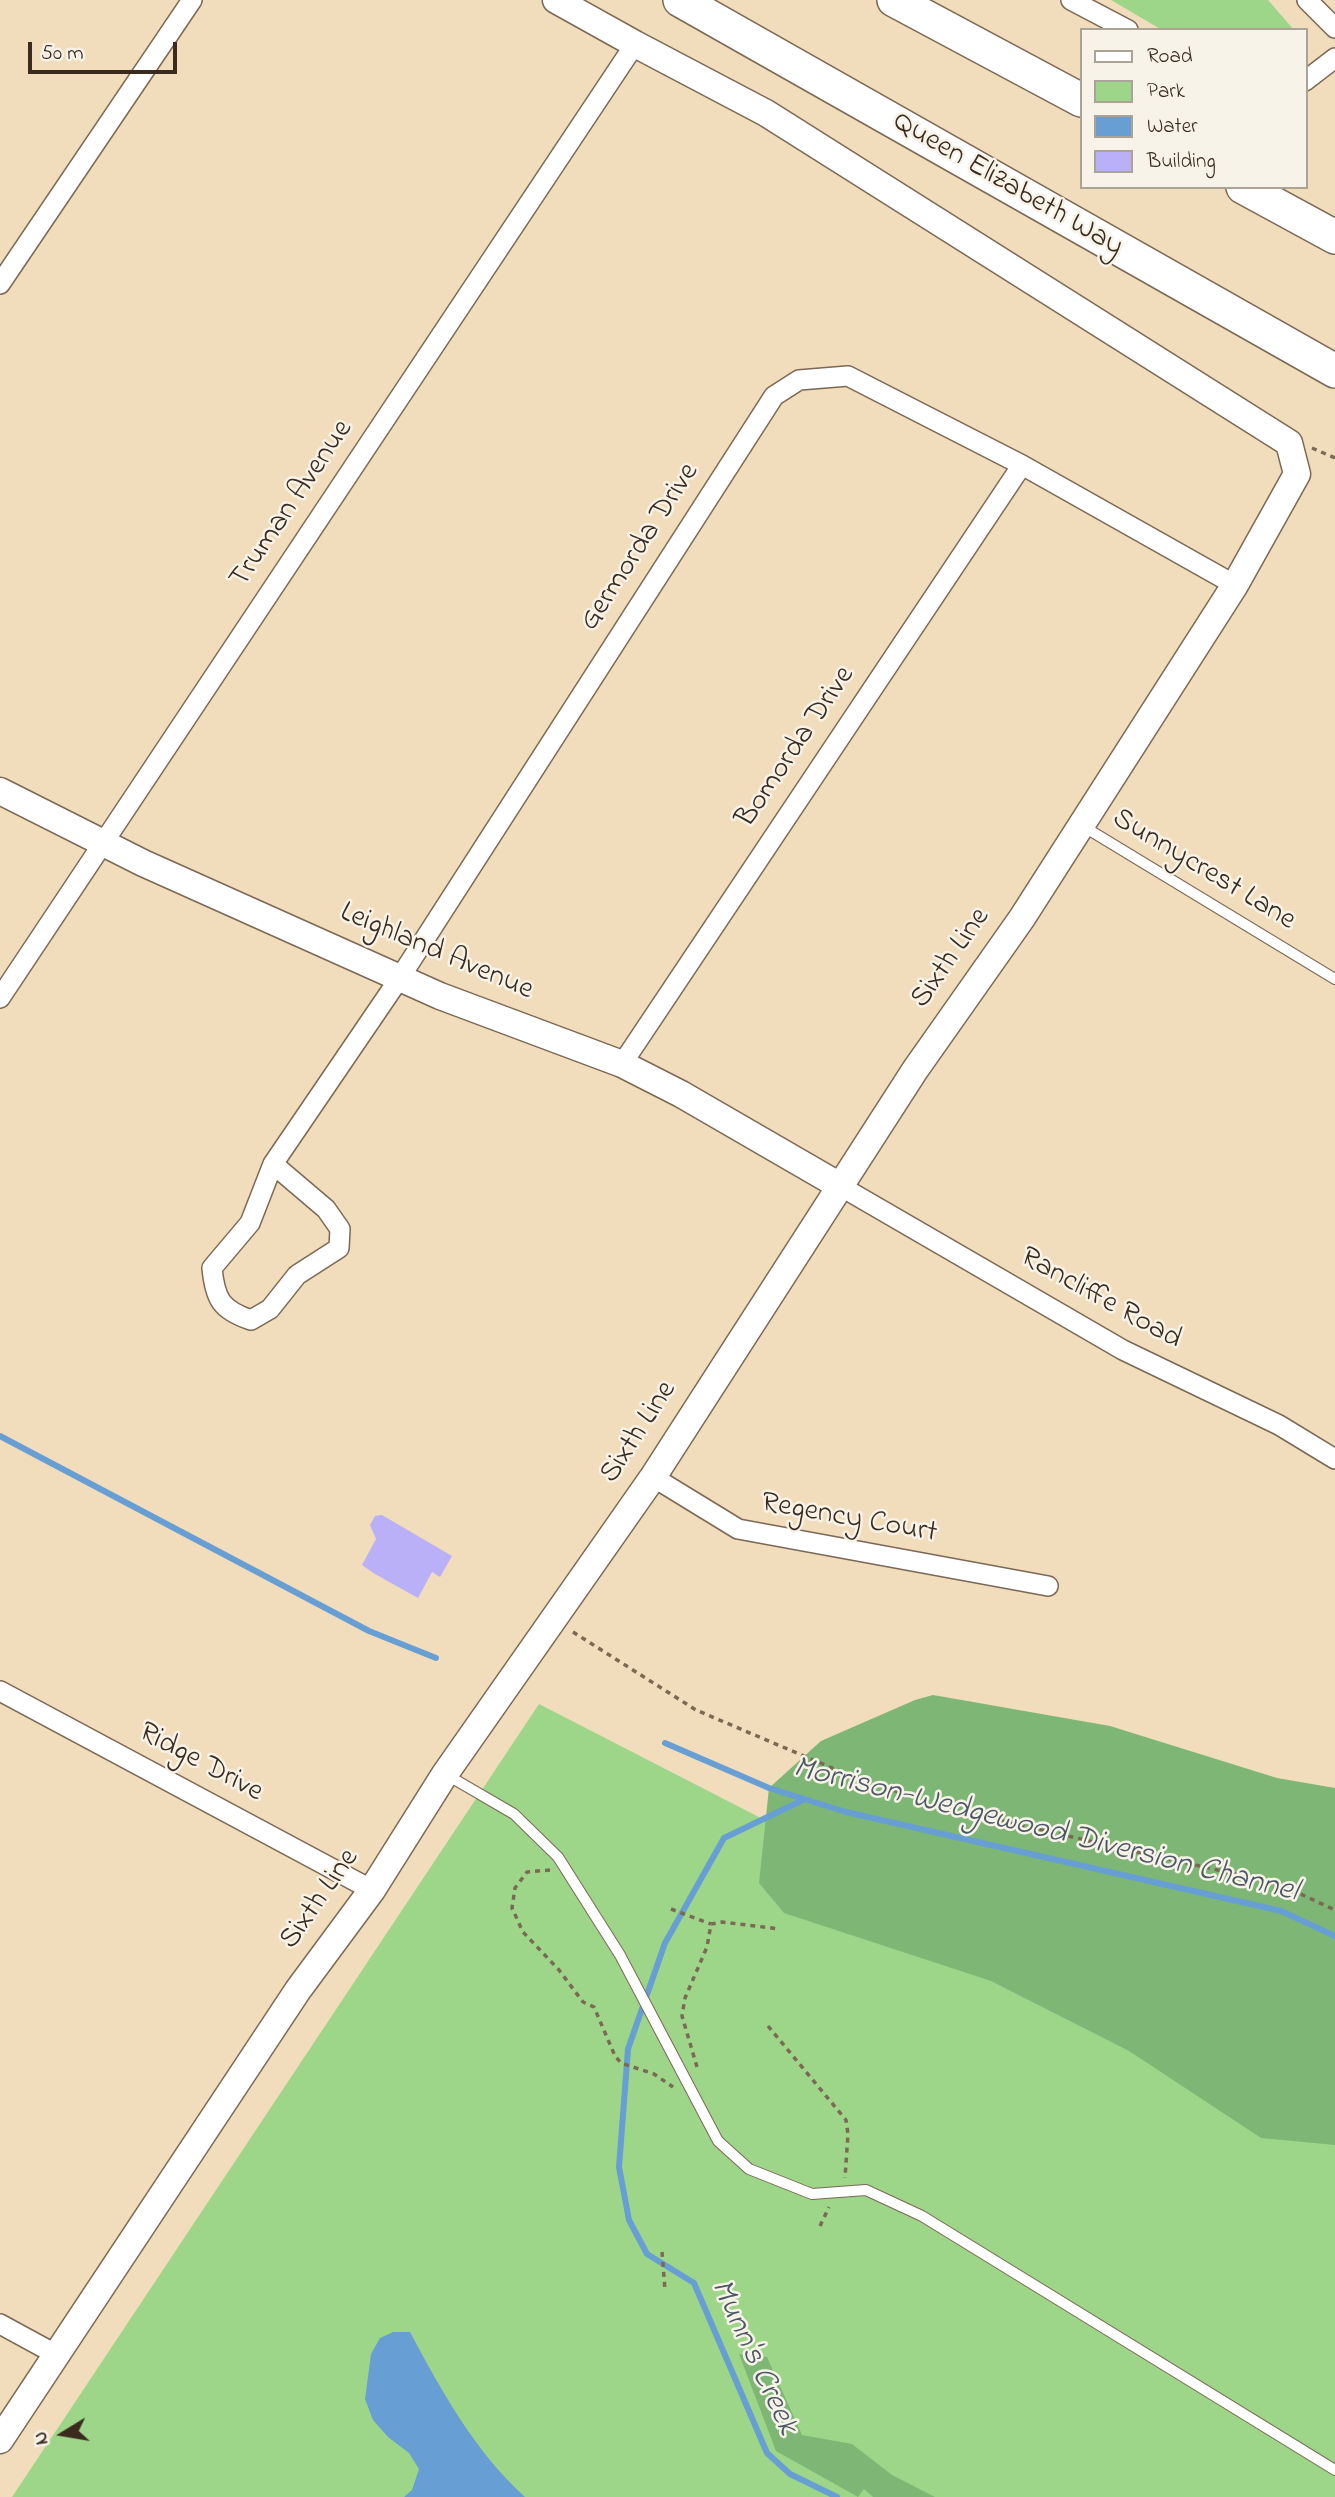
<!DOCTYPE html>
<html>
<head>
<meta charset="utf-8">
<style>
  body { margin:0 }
  #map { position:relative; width:1335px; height:2497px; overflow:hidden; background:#f1dcbb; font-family:"Indie Flower",sans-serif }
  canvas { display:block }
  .legend { position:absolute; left:1080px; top:28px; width:228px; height:161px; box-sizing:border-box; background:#f7f3e8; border:2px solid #aca397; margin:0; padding:9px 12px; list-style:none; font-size:21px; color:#3b2a1e }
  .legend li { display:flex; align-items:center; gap:14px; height:35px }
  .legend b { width:35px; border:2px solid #aca397 }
  .north { position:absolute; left:28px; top:2399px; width:70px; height:70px; -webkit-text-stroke:5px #f7f3e8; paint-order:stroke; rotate:259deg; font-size:19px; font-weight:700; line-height:28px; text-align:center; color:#3b2a1e }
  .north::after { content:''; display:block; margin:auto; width:24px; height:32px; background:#3b2a1e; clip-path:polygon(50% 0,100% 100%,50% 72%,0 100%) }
  .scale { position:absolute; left:28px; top:42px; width:149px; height:32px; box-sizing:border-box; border:4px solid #3b2a1e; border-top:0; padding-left:9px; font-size:21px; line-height:24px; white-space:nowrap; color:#3b2a1e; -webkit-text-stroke:5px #f7f3e8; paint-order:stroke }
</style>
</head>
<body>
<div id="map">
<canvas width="1335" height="2497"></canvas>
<ul class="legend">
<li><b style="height:9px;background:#fff"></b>Road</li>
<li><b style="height:19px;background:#9dd689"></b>Park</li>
<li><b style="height:19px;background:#679ed4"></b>Water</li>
<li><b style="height:19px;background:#bab0f8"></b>Building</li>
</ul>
<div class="north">N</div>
<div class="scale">50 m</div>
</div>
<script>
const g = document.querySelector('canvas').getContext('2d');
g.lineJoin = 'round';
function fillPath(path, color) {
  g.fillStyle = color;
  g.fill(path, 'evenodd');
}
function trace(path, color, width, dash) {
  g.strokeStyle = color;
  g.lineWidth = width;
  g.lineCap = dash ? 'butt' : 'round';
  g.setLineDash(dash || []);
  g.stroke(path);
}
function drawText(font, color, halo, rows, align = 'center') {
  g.font = font + ' "Indie Flower",sans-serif';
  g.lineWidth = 5;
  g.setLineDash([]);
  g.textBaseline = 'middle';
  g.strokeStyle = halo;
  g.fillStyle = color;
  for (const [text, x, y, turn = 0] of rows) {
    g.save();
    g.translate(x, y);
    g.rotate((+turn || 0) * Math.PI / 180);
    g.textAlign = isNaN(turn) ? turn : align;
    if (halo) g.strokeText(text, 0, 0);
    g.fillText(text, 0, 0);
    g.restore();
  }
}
fillPath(new Path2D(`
  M 1111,0 L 1268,0 L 1294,30 L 1162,30 Z
  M 539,1704 L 1035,1959 L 1335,2101 L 1335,2497 L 12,2497 Z`), '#9dd689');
fillPath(new Path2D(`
  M 933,1695 L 1110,1726 L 1277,1778 L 1335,1788 L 1335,2145 L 1261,2138 L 1129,2051 L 991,1981 L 784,1913 L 759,1883 L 769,1788 L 821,1741 L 915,1700 Z
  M 739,2354 L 767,2357 L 802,2435 L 852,2444 L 892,2475 L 935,2497 L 873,2497 L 864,2489 L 858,2497 L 776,2451 Z`), '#7eb775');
fillPath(new Path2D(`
  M 393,2332 L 410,2332 C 441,2390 475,2452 525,2497 L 404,2497 L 412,2490 L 419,2469 L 409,2453 L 388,2437 L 373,2420 L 365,2399 L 371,2354 L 380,2338 Z`), '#679ed4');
trace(new Path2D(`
  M 0,1436 L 369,1631 L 436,1658
  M 665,1743 L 769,1788 L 846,1812 L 1281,1911 L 1335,1936
  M 805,1799 L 724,1838 L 665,1943 L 628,2049 L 619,2167 L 629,2220 L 647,2254 L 694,2283 L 767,2453 L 790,2474 L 837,2497`), '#679ed4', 6);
fillPath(new Path2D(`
  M 382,1515 L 452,1556 L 440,1577 L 432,1572 L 418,1598 L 375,1574 L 362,1565 L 376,1539 L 370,1525 L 375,1516 Z`), '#bab0f8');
const lane = new Path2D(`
  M 1081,825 L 1335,979
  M 447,1775 L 514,1814 L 558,1857 L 620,1955 L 718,2141 L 749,2169 L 812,2194 L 866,2190 L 922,2216 L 1335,2470`);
const street = new Path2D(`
  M 1071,0 L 1128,30
  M 1307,0 L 1335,28
  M 1305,81 L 1335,58
  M 0,284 L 192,0
  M 0,998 L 635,44
  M 622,1064 L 1022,465
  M 273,1164 L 326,1209 L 340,1229 L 339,1248 L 297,1275 L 270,1309 L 251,1320 C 221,1310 215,1299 212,1268 L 250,1223 L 273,1164 L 401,976 L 774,396 L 799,380 L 848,376 L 1022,465 L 1235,585
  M 840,1186 L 1123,1350 L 1279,1425 L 1335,1459
  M 653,1477 L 738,1529 L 1048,1586
  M 0,1691 L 372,1890
  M 0,2324 L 57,2355`);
const secondary = new Path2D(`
  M 0,791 L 143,863 L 440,996 L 622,1064 L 681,1094 L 840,1186
  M 0,2440 L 298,1990 L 372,1890 L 445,1774 L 653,1477 L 915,1070 L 1022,918 L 1235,585 L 1297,474 L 1289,443 L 766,113 L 635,44 L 556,0`);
const highway = new Path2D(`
  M 680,0 L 1335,371
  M 894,0 L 1081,100
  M 1243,187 L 1335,237`);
trace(lane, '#7b6855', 12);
trace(street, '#7b6855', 22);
trace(secondary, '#7b6855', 29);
trace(highway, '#7b6855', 36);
trace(new Path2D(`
  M 1312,448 L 1335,458
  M 573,1632 L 696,1710 L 832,1768 L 940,1807 L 1279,1884 L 1335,1910
  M 550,1870 L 527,1872 L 515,1888 L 512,1908 L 523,1932 L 559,1970 L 583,2002 L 594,2007 L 615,2056 L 621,2063 L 654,2074 L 673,2087
  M 671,1909 L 711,1924
  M 768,2026 L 846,2120 L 848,2134 L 845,2178
  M 697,2067 L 682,2016 L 685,1998 L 707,1947 L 711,1924 L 722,1922 L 780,1929
  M 820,2226 L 829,2207
  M 662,2252 L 665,2290`), '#7b6855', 3.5, [5, 5]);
trace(lane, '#fff', 10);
trace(street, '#fff', 19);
trace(secondary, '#fff', 26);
trace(highway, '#fff', 33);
drawText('30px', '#3b2a1e', '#f7f3e8', [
  ["Queen Elizabeth Way",1007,186,30],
  ["Truman Avenue",293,505,-56],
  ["Germorda Drive",641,548,-57],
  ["Bomorda Drive",797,748,-56],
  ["Sunnycrest Lane",1203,871,31],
  ["Leighland Avenue",436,953,23],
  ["Sixth Line",952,959,-55],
  ["Rancliffe Road",1100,1300,29],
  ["Sixth Line",640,1433,-57],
  ["Regency Court",849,1520,10],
  ["Ridge Drive",200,1764,28],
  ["Sixth Line",321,1900,-55]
]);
drawText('italic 32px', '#4d5867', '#f7f3e8', [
  ["Morrison-Wedgewood Diversion Channel",1045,1832,14],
  ["Munn's Creek",752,2358,65]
]);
</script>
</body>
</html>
